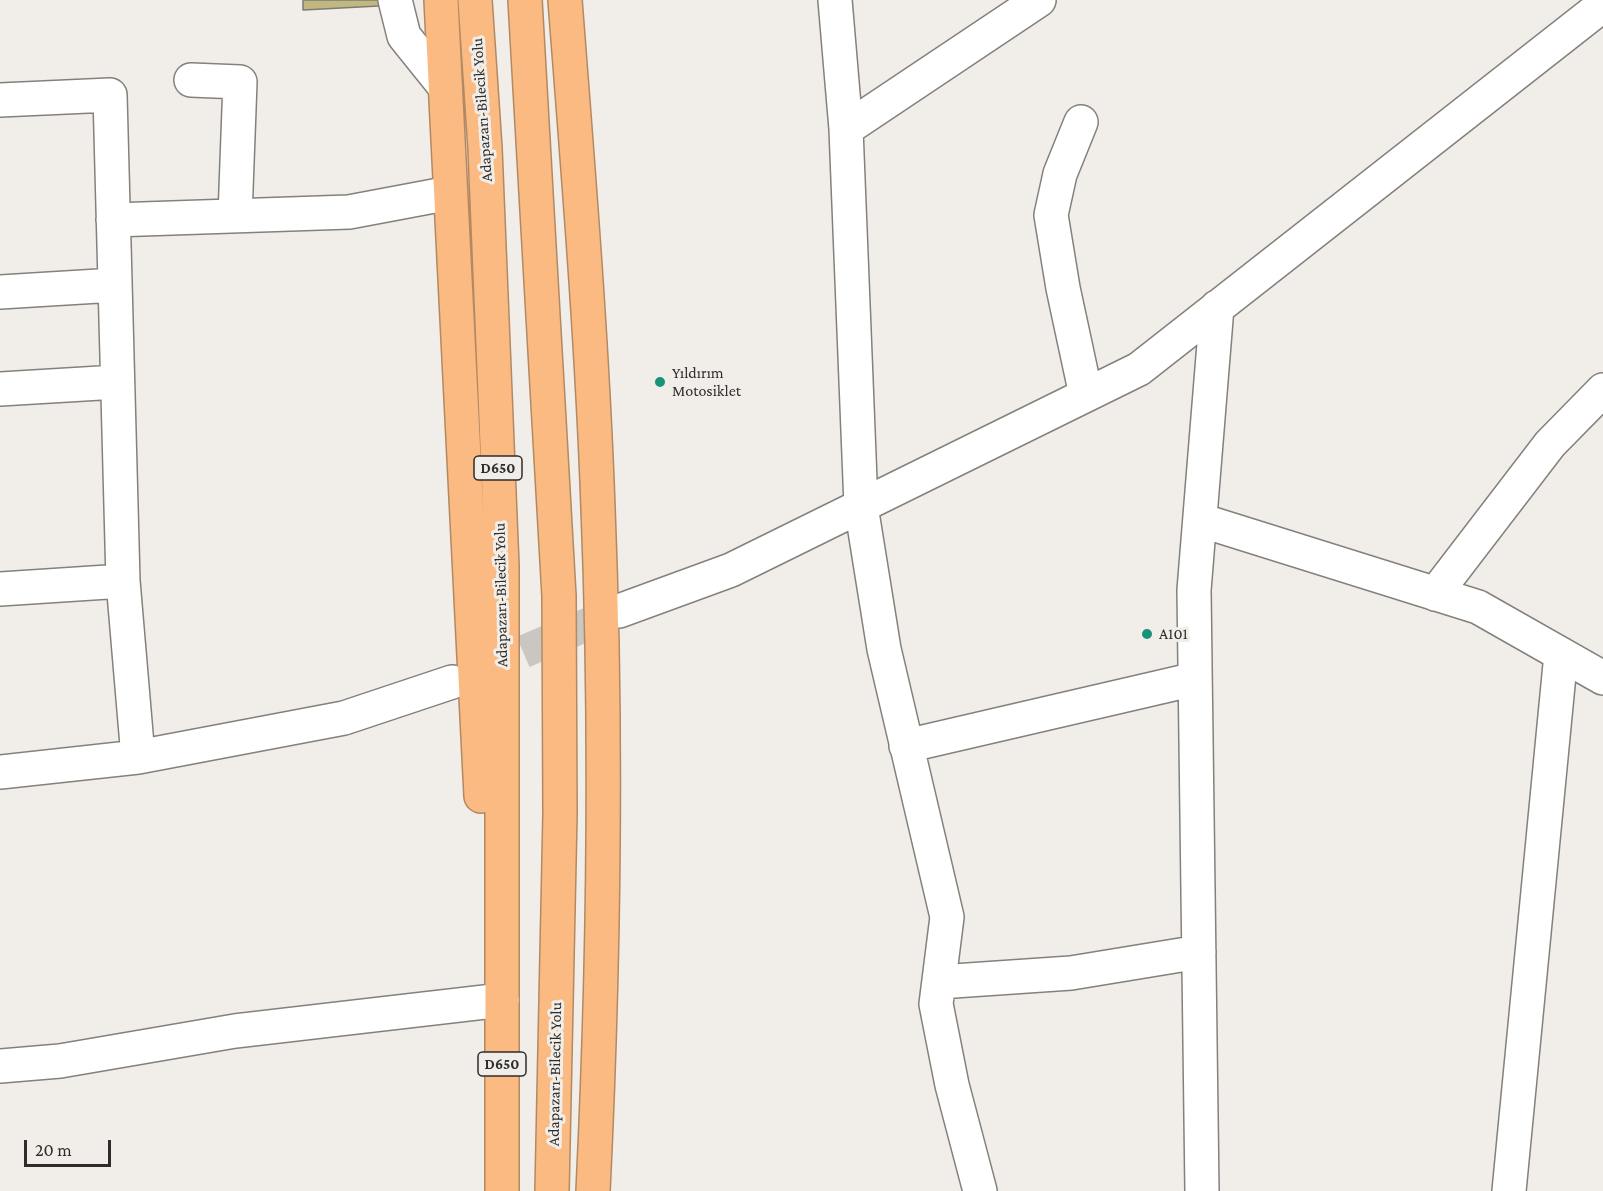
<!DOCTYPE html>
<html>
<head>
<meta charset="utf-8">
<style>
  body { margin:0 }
  #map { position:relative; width:1603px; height:1191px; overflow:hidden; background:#f1eee9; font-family:"Crimson Pro",serif }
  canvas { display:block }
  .scale { position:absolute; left:24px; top:1140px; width:87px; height:27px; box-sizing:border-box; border:3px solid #2e2d2b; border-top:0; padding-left:8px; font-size:18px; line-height:21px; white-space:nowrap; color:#2e2d2b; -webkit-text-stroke:4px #f1eee9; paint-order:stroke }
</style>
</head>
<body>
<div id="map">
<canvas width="1603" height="1191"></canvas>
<div class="scale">20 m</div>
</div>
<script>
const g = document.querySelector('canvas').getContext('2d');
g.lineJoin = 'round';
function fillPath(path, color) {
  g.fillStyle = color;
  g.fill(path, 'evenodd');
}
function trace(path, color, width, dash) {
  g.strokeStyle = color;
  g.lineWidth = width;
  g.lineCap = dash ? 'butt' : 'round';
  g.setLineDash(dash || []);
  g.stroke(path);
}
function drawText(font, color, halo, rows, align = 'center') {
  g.font = font + ' "Crimson Pro",serif';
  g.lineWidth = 6;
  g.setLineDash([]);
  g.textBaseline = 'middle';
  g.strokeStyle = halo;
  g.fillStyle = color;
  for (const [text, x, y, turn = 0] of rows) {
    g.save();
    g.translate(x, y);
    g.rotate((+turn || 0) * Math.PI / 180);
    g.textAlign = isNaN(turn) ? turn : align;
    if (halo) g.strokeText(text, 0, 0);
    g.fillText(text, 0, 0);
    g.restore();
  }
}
const building = new Path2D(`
  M 303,0 L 379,0 L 379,6 L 303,10 Z`);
fillPath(building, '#c2b87f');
trace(building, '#7c7b76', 1.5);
trace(new Path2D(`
  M 478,671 L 619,611`), '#cac7c3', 33, [33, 16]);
const minor = new Path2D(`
  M 395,0 L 404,36 L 445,87
  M 835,0 L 846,129 L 861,506 L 884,649 L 947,917 L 936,1004 L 952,1085 L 980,1191
  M 191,80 L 240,82 L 235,216
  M 0,100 L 110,95 L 123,581 L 138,757
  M 1081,122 L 1060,174 L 1051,215 L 1063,288 L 1086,395
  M 846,129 L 1039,0
  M 113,220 L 349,212 L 450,193
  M 0,292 L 115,285
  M 0,389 L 117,382
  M 1200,520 L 1478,607 L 1603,678
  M 0,589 L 123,581
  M 1435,594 L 1550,444 L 1603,390
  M 619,611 L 731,570 L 1139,369 L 1603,5
  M 906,746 L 1195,679
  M 0,772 L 138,757 L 344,718 L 452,682
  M 939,982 L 1071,973 L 1199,952
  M 0,1066 L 60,1061 L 235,1031 L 502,1000
  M 1202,1191 L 1194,590 L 1217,307
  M 1509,1191 L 1561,654`);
const highway = new Path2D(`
  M 441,0 L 481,796
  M 475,0 L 485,148 L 502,566 L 502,1191
  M 525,0 L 559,596 L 560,814 L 552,1191
  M 565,0 C 578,169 592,338 598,508 C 607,735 604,964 593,1191`);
trace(minor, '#84817c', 36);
trace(highway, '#b38963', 36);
trace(minor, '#fff', 33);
trace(highway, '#faba81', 33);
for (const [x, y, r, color] of [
  [660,382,6,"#18937a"],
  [1147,634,6,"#18937a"]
]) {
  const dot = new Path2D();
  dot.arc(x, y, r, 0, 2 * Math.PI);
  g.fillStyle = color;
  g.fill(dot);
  trace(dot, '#f1eee9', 2);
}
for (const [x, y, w] of [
  [498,468,48],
  [502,1064,48]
]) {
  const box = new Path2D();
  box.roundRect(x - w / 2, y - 12, w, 24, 4.5);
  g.fillStyle = '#f1eee9';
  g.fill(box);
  trace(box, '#2e2d2b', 1.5);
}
drawText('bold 15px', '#2e2d2b', null, [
  ["D650",498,468],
  ["D650",502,1064]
]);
drawText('16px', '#2e2d2b', '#f1eee9', [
  ["Adapazarı-Bilecik Yolu",482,110,-94],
  ["Adapazarı-Bilecik Yolu",501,595,-91],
  ["Adapazarı-Bilecik Yolu",555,1074,-89]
]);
drawText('16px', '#2e2d2b', '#f1eee9', [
  ["Yıldırım",672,373],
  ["Motosiklet",672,391],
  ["A101",1159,634]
], 'left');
</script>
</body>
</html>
